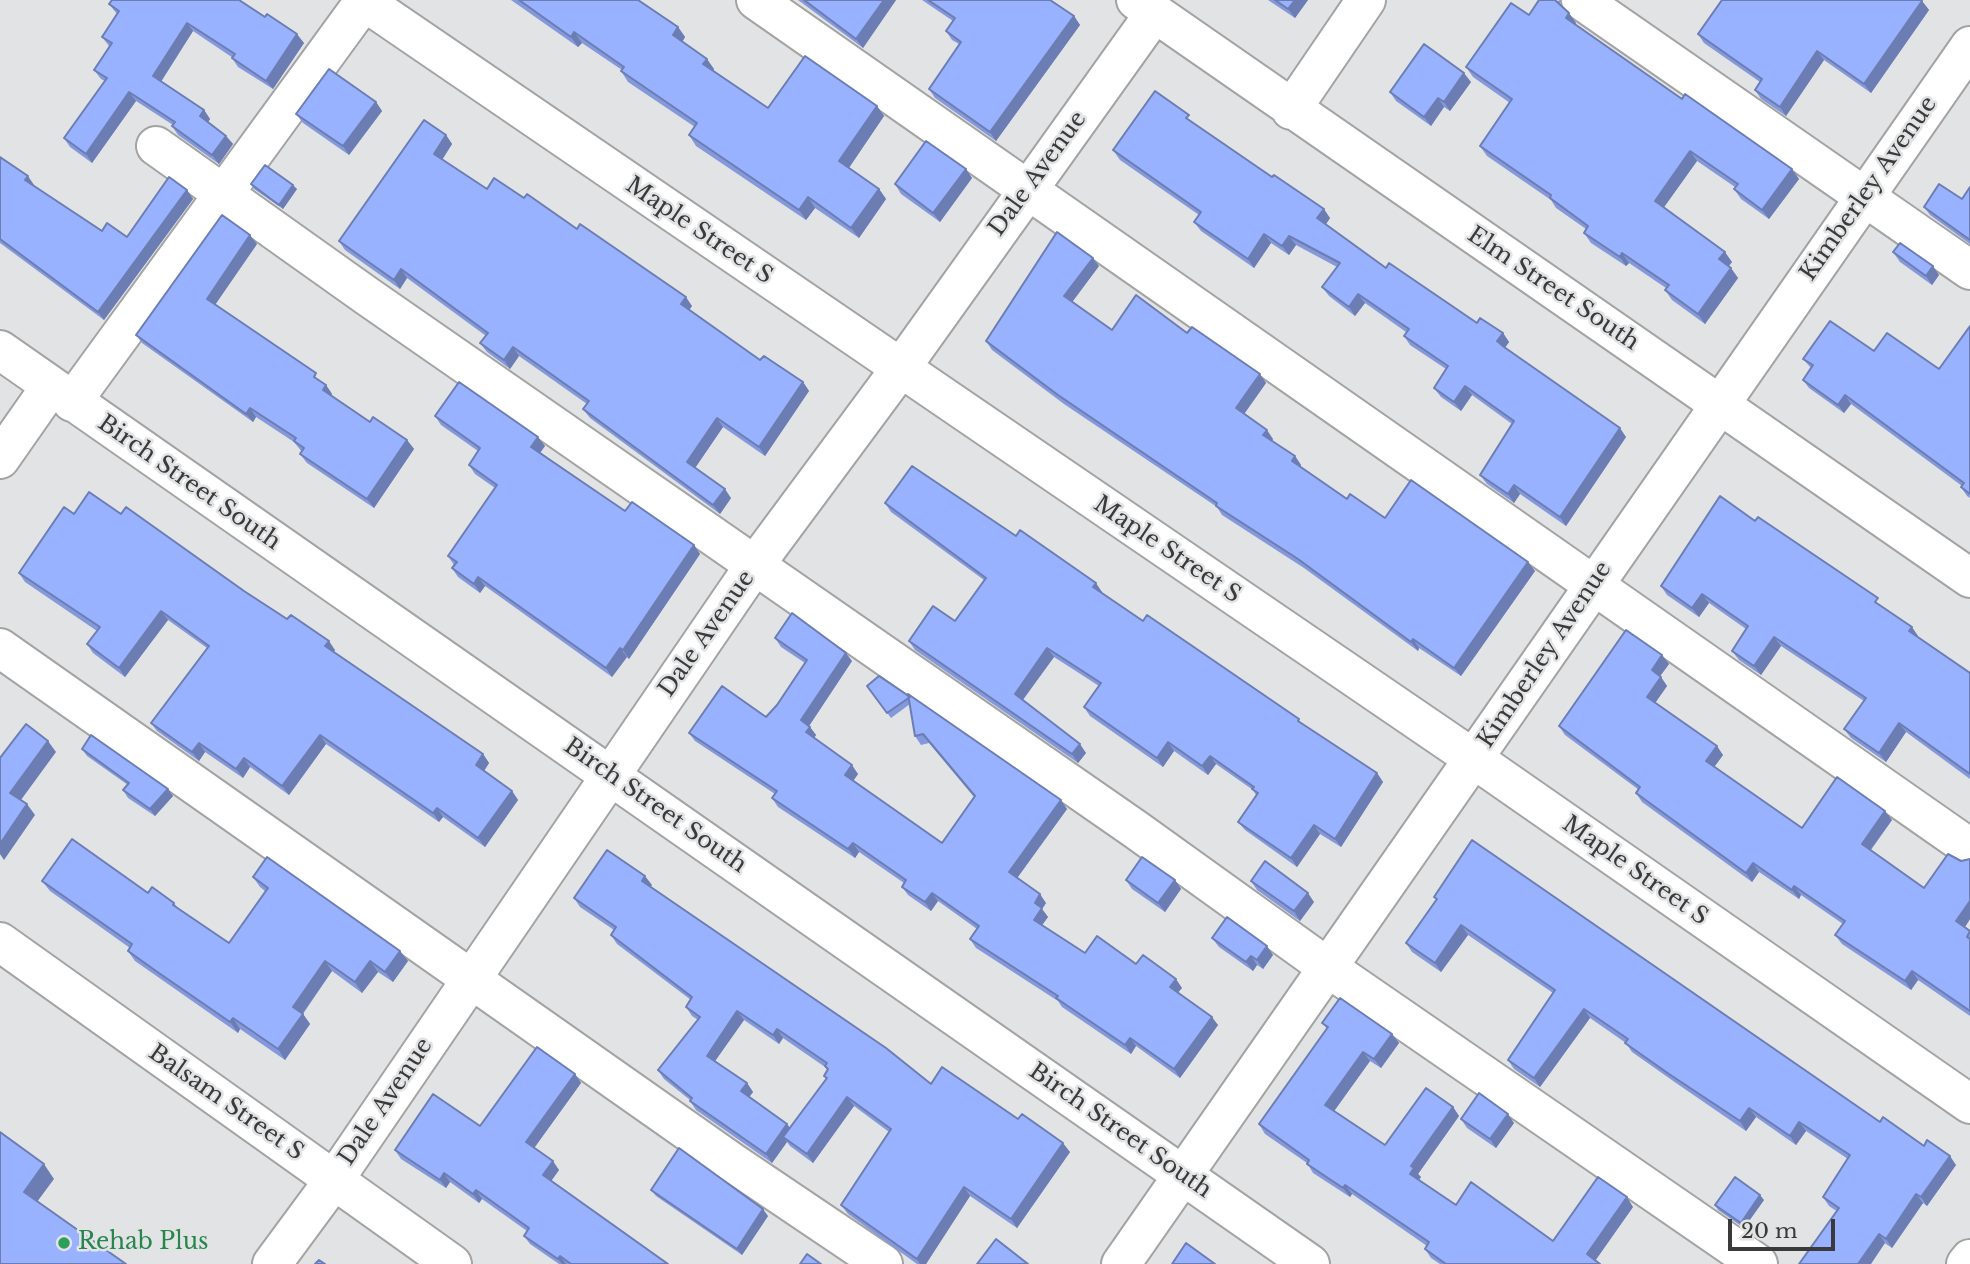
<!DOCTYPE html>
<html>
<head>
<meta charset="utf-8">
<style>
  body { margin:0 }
  #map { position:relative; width:1970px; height:1264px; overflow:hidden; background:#e2e3e4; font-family:"Libre Baskerville",serif }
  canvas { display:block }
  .scale { position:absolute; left:1728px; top:1219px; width:107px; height:32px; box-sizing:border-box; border:4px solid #3a3a3b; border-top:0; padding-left:9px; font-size:21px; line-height:24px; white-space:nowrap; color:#3a3a3b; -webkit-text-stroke:5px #e2e3e4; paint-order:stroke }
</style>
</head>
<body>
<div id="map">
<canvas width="1970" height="1264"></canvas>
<div class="scale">20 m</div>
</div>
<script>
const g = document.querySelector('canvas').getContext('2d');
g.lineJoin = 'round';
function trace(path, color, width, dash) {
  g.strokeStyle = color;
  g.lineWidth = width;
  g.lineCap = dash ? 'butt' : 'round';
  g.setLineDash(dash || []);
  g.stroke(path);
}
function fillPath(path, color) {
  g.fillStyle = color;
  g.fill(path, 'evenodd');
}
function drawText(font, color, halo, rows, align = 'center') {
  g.font = font + ' "Libre Baskerville",serif';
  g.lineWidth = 5;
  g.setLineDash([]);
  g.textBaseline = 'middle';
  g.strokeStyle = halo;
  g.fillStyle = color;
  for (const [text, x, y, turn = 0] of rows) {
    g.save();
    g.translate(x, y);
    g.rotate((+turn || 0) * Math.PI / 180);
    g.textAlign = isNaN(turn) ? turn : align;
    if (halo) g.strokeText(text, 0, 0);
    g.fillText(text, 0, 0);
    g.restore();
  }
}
const minor = new Path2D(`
  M 362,0 L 1474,759 L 1970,1104
  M 756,0 L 1970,848
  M 1136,0 L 1970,578
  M 1581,0 L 1970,270
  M 1291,110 L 1366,0
  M 156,146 L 367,296 L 1135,829 L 1327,967 L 1758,1264
  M 0,350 L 1310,1264
  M 72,402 L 365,0
  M 0,459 L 51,386
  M 0,648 L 733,1163 L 883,1264
  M 0,942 L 452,1264
  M 272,1264 L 334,1180 L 754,566 L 900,369 L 1154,14
  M 1121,1264 L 1970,46
  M 1966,1264 L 1970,1259`);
trace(minor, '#a3a3a4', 42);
trace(minor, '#fff', 38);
fillPath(new Path2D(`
  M 511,0 L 638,0 L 678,27 L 685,37 L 682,42 L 714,69 L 713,70 L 768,108 L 877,106 L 884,116 L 849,168 L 879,189 L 886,199 L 859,238 L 815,208 L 806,220 L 696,146 L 689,135 L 695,127 L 628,82 L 621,71 L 622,70 L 582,43 L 578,47 Z
  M 798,0 L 896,0 L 863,48 Z
  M 922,0 L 1050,0 L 1074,16 L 1080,25 L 996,141 L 935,98 L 929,89 L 959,44 L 952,40 L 946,31 L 953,21 Z
  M 1268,0 L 1308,0 L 1295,18 Z
  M 1560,0 L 1560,5 L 1576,23 L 1575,24 L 1682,99 L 1792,169 L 1799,179 L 1769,219 L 1741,199 L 1734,189 L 1735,187 L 1697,161 L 1664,207 L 1732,262 L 1729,266 L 1738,278 L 1705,324 L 1672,300 L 1665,290 L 1666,288 L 1629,263 L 1626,266 L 1591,243 L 1584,233 L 1586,229 L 1556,208 L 1551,200 L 1487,156 L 1480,146 L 1510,103 L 1473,77 L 1466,67 L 1529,15 Z
  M 1922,1 L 1929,10 L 1871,93 L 1824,60 L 1786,116 L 1761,99 L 1755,90 L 1760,82 L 1704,43 L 1698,34 Z
  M 109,4 L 304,43 L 273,89 L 238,67 L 232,58 L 233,58 L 193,31 L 161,81 L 204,110 L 210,119 L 208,122 L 226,136 L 233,144 L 219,164 L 178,135 L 172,126 L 173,125 L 136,101 L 92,163 L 70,147 L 64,138 L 105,81 L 101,79 L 94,70 L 109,46 L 102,37 L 117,14 Z
  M 1471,82 L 1450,111 L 1444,107 L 1431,126 L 1396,101 L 1390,92 Z
  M 376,102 L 382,111 L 349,155 L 303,123 L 296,114 Z
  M 1195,124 L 1330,218 L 1326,224 L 1386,268 L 1477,323 L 1503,333 L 1509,342 L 1505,348 L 1626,437 L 1566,526 L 1520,494 L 1514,503 L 1487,484 L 1480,475 L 1512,424 L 1472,395 L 1461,411 L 1441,397 L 1434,388 L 1446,369 L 1410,345 L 1404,336 L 1406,332 L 1365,303 L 1355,316 L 1329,296 L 1322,287 L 1337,267 L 1296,245 L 1289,255 L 1271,243 L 1254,268 L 1201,231 L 1194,222 L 1199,215 L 1120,160 L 1113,150 Z
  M 446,135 L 452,144 L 442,160 L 487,189 L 524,198 L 577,229 L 692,306 L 689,310 L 760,360 L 803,382 L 809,391 L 765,456 L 723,427 L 695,468 L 731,498 L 720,514 L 590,418 L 583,409 L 587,404 L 519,356 L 510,369 L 487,352 L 480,343 L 486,336 L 407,278 L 400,289 L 345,250 L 339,241 Z
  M 0,157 L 34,186 L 102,231 L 127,237 L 187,190 L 193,199 L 104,320 L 0,243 Z
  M 972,178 L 940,222 L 901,194 L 895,184 Z
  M 251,184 L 297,189 L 283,209 L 254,189 Z
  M 1970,187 L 1970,244 L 1930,215 L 1924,207 L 1962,199 Z
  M 257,244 L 215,304 L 326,385 L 332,394 L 331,395 L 370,422 L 407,440 L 414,449 L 374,508 L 307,463 L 300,454 L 302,452 L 294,442 L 256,417 L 253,422 L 142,343 L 136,335 Z
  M 1893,252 L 1939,275 L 1932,285 L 1900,262 Z
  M 1099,266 L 1072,302 L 1112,330 L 1187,333 L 1266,383 L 1244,414 L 1273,439 L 1272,441 L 1295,456 L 1301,465 L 1300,466 L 1347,499 L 1385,518 L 1535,571 L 1461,676 L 1419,648 L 1418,651 L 1304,568 L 1222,515 L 1217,507 L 1064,404 L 992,350 L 986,341 Z
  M 1970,326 L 1970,498 L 1967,496 L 1961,487 L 1962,486 L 1851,404 L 1844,413 L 1809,388 L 1803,380 L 1811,368 L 1803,359 L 1874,351 L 1939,369 Z
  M 435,416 L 545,446 L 540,452 L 625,511 L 694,545 L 700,554 L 629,659 L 627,657 L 612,677 L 485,586 L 480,593 L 458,577 L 452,568 L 454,565 L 448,556 L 495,488 L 475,474 L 469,465 L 478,451 L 441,425 Z
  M 885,503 L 1016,536 L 1102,592 L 1101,593 L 1143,621 L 1377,773 L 1383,782 L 1341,847 L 1320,834 L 1297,867 L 1245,830 L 1238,822 L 1256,795 L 1253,790 L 1216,764 L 1208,775 L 1174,751 L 1163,767 L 1090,716 L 1084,707 L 1099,686 L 1054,657 L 1023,700 L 1086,753 L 1078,763 L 915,650 L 909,641 L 955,621 L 984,580 L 891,512 Z
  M 74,514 L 121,514 L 335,650 L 334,652 L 483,754 L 489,763 L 484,771 L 512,791 L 518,800 L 485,847 L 443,817 L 439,822 L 326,744 L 289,795 L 250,767 L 243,778 L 205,752 L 199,761 L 157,731 L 151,723 L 207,648 L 168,620 L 125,677 L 93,653 L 87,644 L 97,631 L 25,582 L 19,573 Z
  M 1755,521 L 1884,608 L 1918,636 L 1918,637 L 1970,673 L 1970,779 L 1906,732 L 1886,762 L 1851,738 L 1844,729 L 1864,701 L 1781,646 L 1761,675 L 1739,660 L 1732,651 L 1746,629 L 1709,603 L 1699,617 L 1667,595 L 1661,586 Z
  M 775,638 L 852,661 L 809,726 L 816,735 L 814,738 L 858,774 L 853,781 L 942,843 L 974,797 L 929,743 L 921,745 L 915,736 L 910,704 L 891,718 L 867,686 L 879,676 L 1067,809 L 1017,878 L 1046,903 L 1042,909 L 1048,917 L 1042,925 L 1085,953 L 1136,964 L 1182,988 L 1178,992 L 1218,1025 L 1180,1078 L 1136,1046 L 1131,1054 L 1062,1007 L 1058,1001 L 976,948 L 970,939 L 977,929 L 938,901 L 931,911 L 908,895 L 902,887 L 904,883 L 859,852 L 855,858 L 778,807 L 772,798 L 775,794 L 695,741 L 689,733 L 766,717 L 777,705 L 805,663 L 781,647 Z
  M 1662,655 L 1669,664 L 1660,676 L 1667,686 L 1655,703 L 1723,755 L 1714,767 L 1802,828 L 1892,820 L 1871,850 L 1924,888 L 1961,861 L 1970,859 L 1970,919 L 1965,927 L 1970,931 L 1970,1016 L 1918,980 L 1911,990 L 1842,944 L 1835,935 L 1843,924 L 1801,895 L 1799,899 L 1759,872 L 1752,882 L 1642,802 L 1636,793 L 1639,790 L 1565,735 L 1559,726 Z
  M 82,749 L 173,796 L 155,816 L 128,798 L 123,790 L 128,785 L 87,756 Z
  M 253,877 L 400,951 L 408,961 L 393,982 L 378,972 L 362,993 L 332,971 L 303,1014 L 310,1024 L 285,1060 L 240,1029 L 238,1033 L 135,961 L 128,951 L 130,948 L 50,891 L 42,881 L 174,903 L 179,910 L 229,943 L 265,891 L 260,887 Z
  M 1126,880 L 1175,880 L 1181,889 L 1165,912 L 1132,889 Z
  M 1251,881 L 1314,902 L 1300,921 L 1257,890 Z
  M 652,885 L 650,887 L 931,1084 L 1018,1119 L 1070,1152 L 1017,1228 L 970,1196 L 926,1264 L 917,1264 L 848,1214 L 841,1205 L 889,1132 L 854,1106 L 813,1163 L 790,1146 L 787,1142 L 772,1163 L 696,1110 L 690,1101 L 690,1100 L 664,1079 L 658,1070 L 698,1020 L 692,1016 L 686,1007 L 691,1000 L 617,944 L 611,935 L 614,930 L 580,907 L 574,898 ZM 744,1020 L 779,1044 L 783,1038 L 825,1067 L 828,1070 L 824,1076 L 826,1079 L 790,1128 L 787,1124 L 749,1097 L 753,1092 L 747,1083 L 715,1061 Z
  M 1434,897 L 1880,1122 L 1924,1146 L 1956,1165 L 1927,1206 L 1923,1203 L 1892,1248 L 1829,1206 L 1823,1197 L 1848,1159 L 1806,1131 L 1796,1145 L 1756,1117 L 1746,1131 L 1676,1083 L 1632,1052 L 1626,1043 L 1590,1018 L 1540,1087 L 1514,1069 L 1508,1060 L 1553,993 L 1468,935 L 1441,972 L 1412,952 L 1406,943 L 1437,900 Z
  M 1212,938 L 1273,955 L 1263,969 L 1257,965 L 1253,971 L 1219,947 Z
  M 1322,1023 L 1392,1034 L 1399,1043 L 1381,1068 L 1370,1061 L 1334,1111 L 1385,1145 L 1453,1107 L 1459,1116 L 1418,1174 L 1421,1177 L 1419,1180 L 1456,1205 L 1553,1241 L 1633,1207 L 1595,1260 L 1600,1264 L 1440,1264 L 1431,1258 L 1425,1249 L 1427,1246 L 1352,1194 L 1350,1197 L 1313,1173 L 1307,1163 L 1265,1134 L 1259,1124 L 1327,1029 Z
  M 575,1074 L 581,1083 L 534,1148 L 559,1170 L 551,1181 L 668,1264 L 559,1264 L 530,1244 L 524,1236 L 527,1231 L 482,1199 L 479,1203 L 450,1182 L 446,1188 L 401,1159 L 395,1150 L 480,1126 Z
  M 1461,1119 L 1514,1123 L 1496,1148 L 1467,1128 Z
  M 651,1190 L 768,1216 L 742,1255 L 656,1196 Z
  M 1764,1200 L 1744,1228 L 1718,1210 L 1715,1205 Z`), '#8499db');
fillPath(new Path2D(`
  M 884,0 L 896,0 L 863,48 L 856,39 Z
  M 1295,0 L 1308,0 L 1295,18 L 1288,9 Z
  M 1922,1 L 1929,10 L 1871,93 L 1864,84 Z
  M 1569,13 L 1576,23 L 1573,27 L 1566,18 Z
  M 1074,16 L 1080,25 L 996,141 L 990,132 Z
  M 187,23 L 193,31 L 159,85 L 153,76 Z
  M 678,27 L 685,37 L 680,46 L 673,35 Z
  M 574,32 L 582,43 L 578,47 L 571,37 Z
  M 297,34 L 304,43 L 273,89 L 266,81 Z
  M 1817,51 L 1824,60 L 1786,116 L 1780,107 Z
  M 707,59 L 714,69 L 711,74 L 703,64 Z
  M 1464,73 L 1471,82 L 1450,111 L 1444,102 Z
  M 129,92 L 136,101 L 92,163 L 86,154 Z
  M 1438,98 L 1444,107 L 1431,126 L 1424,117 Z
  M 376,102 L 382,111 L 349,155 L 343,146 Z
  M 877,106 L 884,116 L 846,172 L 839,161 Z
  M 204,110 L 210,119 L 206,125 L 200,116 Z
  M 446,135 L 452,144 L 440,163 L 434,154 Z
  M 226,136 L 233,144 L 219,164 L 212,155 Z
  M 1690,151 L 1697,161 L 1662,210 L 1655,201 Z
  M 966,169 L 972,178 L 940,222 L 933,213 Z
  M 1792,169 L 1799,179 L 1769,219 L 1762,210 Z
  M 28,176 L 34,185 L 31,189 L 25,180 Z
  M 293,185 L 297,189 L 283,209 L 279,205 Z
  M 879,189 L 886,199 L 859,238 L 851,228 Z
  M 187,190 L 193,199 L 104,320 L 98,312 Z
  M 808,197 L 815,208 L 806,220 L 799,210 Z
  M 1324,209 L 1330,218 L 1324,227 L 1317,218 Z
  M 1264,234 L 1271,243 L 1254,268 L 1248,259 Z
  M 250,235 L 257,244 L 213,308 L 207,299 Z
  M 1289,236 L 1296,245 L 1289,255 L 1282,246 Z
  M 1725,252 L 1732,262 L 1726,269 L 1719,259 Z
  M 1622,253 L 1629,263 L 1626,266 L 1620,257 Z
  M 1093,258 L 1099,266 L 1070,305 L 1064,296 Z
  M 1933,266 L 1939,275 L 1932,285 L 1926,276 Z
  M 1731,268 L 1738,278 L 1705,324 L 1698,314 Z
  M 401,269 L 407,278 L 400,289 L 394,280 Z
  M 1358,294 L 1365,303 L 1355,316 L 1349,307 Z
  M 686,297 L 692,306 L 687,313 L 681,304 Z
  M 1503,333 L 1509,342 L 1503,350 L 1497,341 Z
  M 513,347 L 519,356 L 510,369 L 504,360 Z
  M 1260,374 L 1266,383 L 1242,417 L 1236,408 Z
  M 803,382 L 809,391 L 765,456 L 759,447 Z
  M 326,385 L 332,394 L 329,399 L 323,390 Z
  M 1465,386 L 1472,395 L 1461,411 L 1454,402 Z
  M 1845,395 L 1851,404 L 1844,413 L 1838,405 Z
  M 250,408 L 256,417 L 253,422 L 246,414 Z
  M 717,418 L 723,427 L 693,471 L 687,462 Z
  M 1620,428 L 1626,437 L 1566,526 L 1560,517 Z
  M 1267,430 L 1273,439 L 1269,444 L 1263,435 Z
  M 538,437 L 545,446 L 538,456 L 531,447 Z
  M 407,440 L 414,449 L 374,508 L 367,499 Z
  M 1295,456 L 1301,465 L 1298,470 L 1292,461 Z
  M 1514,485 L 1520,494 L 1514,503 L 1508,494 Z
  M 725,489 L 731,498 L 720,514 L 713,505 Z
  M 694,545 L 700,554 L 629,659 L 623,650 Z
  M 1528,562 L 1535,571 L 1461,676 L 1454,668 Z
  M 478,577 L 485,586 L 480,593 L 474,584 Z
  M 1096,583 L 1102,592 L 1099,596 L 1093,587 Z
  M 1702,594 L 1709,603 L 1699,617 L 1692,608 Z
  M 161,611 L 168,620 L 125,677 L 119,668 Z
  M 1912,627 L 1918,636 L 1916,640 L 1909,631 Z
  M 1774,637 L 1781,646 L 1761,675 L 1754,666 Z
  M 1413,639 L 1419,648 L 1418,651 L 1411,642 Z
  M 329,641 L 335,650 L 331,655 L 325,646 Z
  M 620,648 L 627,657 L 612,677 L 606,668 Z
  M 1047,648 L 1054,657 L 1021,702 L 1015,694 Z
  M 846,653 L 852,661 L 807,729 L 801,720 Z
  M 1662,655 L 1669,664 L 1658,679 L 1652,670 Z
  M 1661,677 L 1667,686 L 1653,706 L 1647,697 Z
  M 1899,723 L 1906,732 L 1886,762 L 1879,753 Z
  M 810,727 L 816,735 L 812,741 L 806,732 Z
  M 320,735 L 326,744 L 289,795 L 282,786 Z
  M 48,741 L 56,752 L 18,804 L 10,793 Z
  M 1168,742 L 1174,751 L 1163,767 L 1157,758 Z
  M 199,743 L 205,752 L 199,761 L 192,752 Z
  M 1080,744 L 1086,753 L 1078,763 L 1072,754 Z
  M 1717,746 L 1723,755 L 1712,770 L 1706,761 Z
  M 483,754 L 489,763 L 482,774 L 476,765 Z
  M 1210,756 L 1216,764 L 1208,775 L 1202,766 Z
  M 244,758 L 250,767 L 243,778 L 236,769 Z
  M 852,765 L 858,774 L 851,784 L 845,775 Z
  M 1377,773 L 1383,782 L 1341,847 L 1335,839 Z
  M 168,789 L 173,796 L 155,816 L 150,809 Z
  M 512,791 L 518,800 L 485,847 L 478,838 Z
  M 1061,800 L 1067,809 L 1015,881 L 1009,872 Z
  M 27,804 L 35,815 L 4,860 L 0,854 L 0,844 Z
  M 437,808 L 443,817 L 439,822 L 433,813 Z
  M 1885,811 L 1892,820 L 1868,853 L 1862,844 Z
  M 1314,825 L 1320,834 L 1297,867 L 1291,858 Z
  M 853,843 L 859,852 L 855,858 L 848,849 Z
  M 1753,863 L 1759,872 L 1752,882 L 1746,873 Z
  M 645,876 L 652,885 L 648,890 L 642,881 Z
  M 1175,880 L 1181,889 L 1165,912 L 1158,903 Z
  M 1794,886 L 1801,895 L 1799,899 L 1792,890 Z
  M 932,893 L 938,901 L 931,911 L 925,902 Z
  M 1308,893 L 1314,902 L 1300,921 L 1294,911 Z
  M 1040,894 L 1046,903 L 1042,909 L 1048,917 L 1040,928 L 1034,920 L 1035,903 Z
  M 1970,901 L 1970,919 L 1963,930 L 1956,921 Z
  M 1461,925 L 1468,935 L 1441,972 L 1435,963 Z
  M 1267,946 L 1273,955 L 1263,969 L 1257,960 Z
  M 400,951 L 408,961 L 393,982 L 385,972 Z
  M 1251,956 L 1257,965 L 1253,971 L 1246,962 Z
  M 325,961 L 332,971 L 300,1017 L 293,1007 Z
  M 370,961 L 378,972 L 362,993 L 355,982 Z
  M 1912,971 L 1918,980 L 1911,990 L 1905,981 Z
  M 1176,979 L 1182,988 L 1176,995 L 1170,987 Z
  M 1584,1009 L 1590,1018 L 1540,1087 L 1534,1078 Z
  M 737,1011 L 744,1020 L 713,1064 L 707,1056 Z
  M 303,1014 L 310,1024 L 285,1060 L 278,1049 Z
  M 1212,1017 L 1218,1025 L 1180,1078 L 1174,1069 Z
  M 233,1018 L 240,1029 L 238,1033 L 230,1022 Z
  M 777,1029 L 783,1038 L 779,1044 L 773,1035 Z
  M 1392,1034 L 1399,1043 L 1381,1068 L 1374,1059 Z
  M 1130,1038 L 1136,1046 L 1131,1054 L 1125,1045 Z
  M 1363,1052 L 1370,1061 L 1332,1114 L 1325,1105 Z
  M 575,1074 L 581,1083 L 532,1151 L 526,1142 Z
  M 747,1083 L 753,1092 L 747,1100 L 741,1091 Z
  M 847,1097 L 854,1106 L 813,1163 L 807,1154 Z
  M 1453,1107 L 1459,1116 L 1418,1174 L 1421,1177 L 1416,1183 L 1410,1174 L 1411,1166 Z
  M 1749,1108 L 1756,1117 L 1746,1131 L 1740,1121 Z
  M 1508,1114 L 1514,1123 L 1496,1148 L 1490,1139 Z
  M 1799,1122 L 1806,1131 L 1796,1145 L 1790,1136 Z
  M 787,1124 L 793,1133 L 783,1137 L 787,1142 L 772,1163 L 766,1154 Z
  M 1063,1143 L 1070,1152 L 1017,1228 L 1011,1219 Z
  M 1950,1156 L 1956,1165 L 1927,1206 L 1921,1197 Z
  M 553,1161 L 559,1170 L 549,1184 L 543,1175 Z
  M 44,1164 L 54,1179 L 34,1206 L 24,1192 Z
  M 444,1173 L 450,1182 L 446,1188 L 440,1180 Z
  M 1345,1185 L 1352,1194 L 1350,1197 L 1343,1188 Z
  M 964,1187 L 970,1196 L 926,1264 L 920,1264 L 917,1259 Z
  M 476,1190 L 482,1199 L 479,1203 L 473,1194 Z
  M 1916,1194 L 1923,1203 L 1892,1248 L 1886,1239 Z
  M 1760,1195 L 1764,1200 L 1744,1228 L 1741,1223 Z
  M 1627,1197 L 1633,1207 L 1593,1264 L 1587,1254 Z
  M 763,1209 L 768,1216 L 742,1255 L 737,1249 Z
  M 1879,1234 L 1885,1243 L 1871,1264 L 1858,1264 Z
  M 560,1256 L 566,1264 L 562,1264 L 558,1259 Z`), '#6b7db2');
const building = new Path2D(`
  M 112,0 L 239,0 L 265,17 L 267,14 L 297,34 L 266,81 L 232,58 L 235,54 L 187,23 L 153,76 L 204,110 L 200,116 L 226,136 L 212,155 L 172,126 L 175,122 L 129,92 L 86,154 L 64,138 L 107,78 L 94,70 L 112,43 L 102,37 L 119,11 L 109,4 Z
  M 519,0 L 638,0 L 678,27 L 673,35 L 707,59 L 703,64 L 768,108 L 805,56 L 877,106 L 839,161 L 879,189 L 851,228 L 808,197 L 799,210 L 689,135 L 697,123 L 621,71 L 624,67 L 574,32 L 571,37 Z
  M 804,0 L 884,0 L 856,39 Z
  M 928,0 L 1050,0 L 1074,16 L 990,132 L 929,89 L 961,42 L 946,31 L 955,18 Z
  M 1275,0 L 1295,0 L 1288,9 Z
  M 1539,0 L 1555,0 L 1569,13 L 1566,18 L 1682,99 L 1685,94 L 1792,169 L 1762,210 L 1734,189 L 1738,184 L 1690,151 L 1655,201 L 1725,252 L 1719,259 L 1731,268 L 1698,314 L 1665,290 L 1669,285 L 1622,253 L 1620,257 L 1584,233 L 1588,226 L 1550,198 L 1551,195 L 1480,146 L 1512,99 L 1466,67 L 1511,3 L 1529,15 Z
  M 1722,0 L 1921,0 L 1922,1 L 1864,84 L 1817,51 L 1780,107 L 1755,90 L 1762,79 L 1698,34 Z
  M 1424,44 L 1464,73 L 1444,102 L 1438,98 L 1424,117 L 1390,92 Z
  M 329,69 L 376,102 L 343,146 L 296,114 Z
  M 1155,91 L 1189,115 L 1186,118 L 1272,177 L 1274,175 L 1324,209 L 1317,218 L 1386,268 L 1389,263 L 1477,323 L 1480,318 L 1503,333 L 1497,341 L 1504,347 L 1620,428 L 1560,517 L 1514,485 L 1508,494 L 1480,475 L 1514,421 L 1465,386 L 1454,402 L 1434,388 L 1448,366 L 1404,336 L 1409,329 L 1358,294 L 1349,307 L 1322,287 L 1340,263 L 1289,236 L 1282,246 L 1264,234 L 1248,259 L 1194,222 L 1201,212 L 1113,150 Z
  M 424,120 L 446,135 L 434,154 L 487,189 L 494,178 L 524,198 L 527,194 L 577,229 L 580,224 L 686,297 L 681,304 L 760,360 L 764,356 L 803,382 L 759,447 L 717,418 L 687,462 L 725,489 L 713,505 L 583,409 L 589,401 L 513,347 L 504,360 L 480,343 L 488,333 L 401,269 L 394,280 L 339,241 Z
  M 926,141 L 966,169 L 933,213 L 895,184 Z
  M 0,157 L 28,176 L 25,180 L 102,231 L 107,223 L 127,237 L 169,177 L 187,190 L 98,312 L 0,239 Z
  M 265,165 L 293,185 L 279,205 L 251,184 Z
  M 1939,184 L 1962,199 L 1970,187 L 1970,240 L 1924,207 Z
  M 222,215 L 250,235 L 207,299 L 316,373 L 314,377 L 326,385 L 323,390 L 370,422 L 373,417 L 407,440 L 367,499 L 300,454 L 304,448 L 294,441 L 296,438 L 250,408 L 246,414 L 136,335 Z
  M 1057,232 L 1093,258 L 1064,296 L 1112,330 L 1136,295 L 1187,333 L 1192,327 L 1260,374 L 1236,408 L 1267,430 L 1263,435 L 1295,456 L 1292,461 L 1347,499 L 1350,494 L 1385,518 L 1411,480 L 1528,562 L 1454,668 L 1413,639 L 1411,642 L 1298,559 L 1216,506 L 1217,503 L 1058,395 L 986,341 Z
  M 1900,243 L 1933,266 L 1926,276 L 1893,252 Z
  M 1830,321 L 1874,351 L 1887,333 L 1939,369 L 1970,326 L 1970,494 L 1961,487 L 1964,483 L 1845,395 L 1838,405 L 1803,380 L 1813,365 L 1803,359 Z
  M 459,382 L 538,437 L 531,447 L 625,511 L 632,502 L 694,545 L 623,650 L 620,648 L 606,668 L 478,577 L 474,584 L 452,568 L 457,562 L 448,556 L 497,485 L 469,465 L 480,448 L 435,416 Z
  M 912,466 L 1016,536 L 1020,530 L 1096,583 L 1093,587 L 1143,621 L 1147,615 L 1299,719 L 1298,721 L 1377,773 L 1335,839 L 1314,825 L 1291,858 L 1238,822 L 1258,793 L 1252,789 L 1254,787 L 1210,756 L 1202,766 L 1168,742 L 1157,758 L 1084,707 L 1101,683 L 1047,648 L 1015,694 L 1080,744 L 1072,754 L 909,641 L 933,606 L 955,621 L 986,578 L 885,503 Z
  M 89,492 L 121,514 L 126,507 L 244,591 L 287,619 L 291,615 L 329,641 L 325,646 L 483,754 L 476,765 L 512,791 L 478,838 L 437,808 L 433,813 L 320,735 L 282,786 L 244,758 L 236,769 L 199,743 L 192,752 L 151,723 L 209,646 L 161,611 L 119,668 L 87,644 L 100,627 L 19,573 L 64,507 L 74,514 Z
  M 1720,496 L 1755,521 L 1758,517 L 1878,598 L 1875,602 L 1912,627 L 1909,631 L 1970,673 L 1970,774 L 1899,723 L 1879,753 L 1844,729 L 1866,698 L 1774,637 L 1754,666 L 1732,651 L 1748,626 L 1702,594 L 1692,608 L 1661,586 Z
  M 792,613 L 846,653 L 801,720 L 810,727 L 806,732 L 852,765 L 845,775 L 942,843 L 975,796 L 923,734 L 915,736 L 908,694 L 1061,800 L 1009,872 L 1040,894 L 1035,903 L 1042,908 L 1034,920 L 1085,953 L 1097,936 L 1136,964 L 1143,955 L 1176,979 L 1170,987 L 1212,1017 L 1174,1069 L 1130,1038 L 1125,1045 L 1056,998 L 1058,996 L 970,939 L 979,926 L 932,893 L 925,902 L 902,887 L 906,880 L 853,843 L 848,849 L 772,798 L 777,791 L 689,733 L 722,686 L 766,717 L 777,705 L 807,660 L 775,638 Z
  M 1626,630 L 1662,655 L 1652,670 L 1661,677 L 1647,697 L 1717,746 L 1706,761 L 1802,828 L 1837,777 L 1885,811 L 1862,844 L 1924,888 L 1948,854 L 1961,861 L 1970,859 L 1970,901 L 1956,921 L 1970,931 L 1967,937 L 1970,939 L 1970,1011 L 1912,971 L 1905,981 L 1835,935 L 1845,921 L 1794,886 L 1792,890 L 1753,863 L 1746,873 L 1636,793 L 1640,787 L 1559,726 Z
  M 879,676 L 910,697 L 887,713 L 867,686 Z
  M 26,724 L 48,741 L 10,793 L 27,804 L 0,844 L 0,758 Z
  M 91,735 L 168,789 L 150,809 L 123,790 L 129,783 L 82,749 Z
  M 72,839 L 148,893 L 152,887 L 174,903 L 173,905 L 229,943 L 268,888 L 253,877 L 267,857 L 400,951 L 385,972 L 370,961 L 355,982 L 325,961 L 293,1007 L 303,1014 L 278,1049 L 233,1018 L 230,1022 L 156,971 L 128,951 L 132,944 L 42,881 Z
  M 1472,840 L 1880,1122 L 1883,1117 L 1924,1146 L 1927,1140 L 1950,1156 L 1921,1197 L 1916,1194 L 1886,1239 L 1879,1234 L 1858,1264 L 1799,1264 L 1839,1208 L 1823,1197 L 1850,1155 L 1799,1122 L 1790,1136 L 1749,1108 L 1740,1121 L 1669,1074 L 1625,1043 L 1628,1039 L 1584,1009 L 1534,1078 L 1508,1060 L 1555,990 L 1461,925 L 1435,963 L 1406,943 L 1437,899 L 1434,897 Z
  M 607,850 L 645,876 L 642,881 L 886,1048 L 931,1084 L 942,1067 L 1018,1119 L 1022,1114 L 1063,1143 L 1011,1219 L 964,1187 L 917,1259 L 841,1205 L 891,1129 L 847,1097 L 807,1154 L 783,1137 L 827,1078 L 824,1076 L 828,1069 L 825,1066 L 827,1063 L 777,1029 L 773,1035 L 737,1011 L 707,1056 L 747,1083 L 741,1091 L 787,1124 L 766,1154 L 690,1101 L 692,1098 L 658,1070 L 700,1017 L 686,1007 L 692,997 L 611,935 L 616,927 L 574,898 Z
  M 1142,857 L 1175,880 L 1158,903 L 1126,880 Z
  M 1265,861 L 1308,893 L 1294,911 L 1251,881 Z
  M 1227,917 L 1267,946 L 1257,960 L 1251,956 L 1246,962 L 1212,938 Z
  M 1340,998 L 1392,1034 L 1374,1059 L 1363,1052 L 1325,1105 L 1385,1145 L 1426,1088 L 1453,1107 L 1411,1166 L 1414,1168 L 1410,1174 L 1456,1205 L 1471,1182 L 1553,1241 L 1598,1177 L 1627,1197 L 1587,1254 L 1600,1264 L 1446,1264 L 1425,1249 L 1429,1242 L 1345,1185 L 1343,1188 L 1307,1164 L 1309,1160 L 1259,1124 L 1328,1027 L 1322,1023 Z
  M 537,1047 L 575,1074 L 526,1142 L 553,1161 L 543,1175 L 668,1264 L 571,1264 L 560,1256 L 558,1259 L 524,1236 L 529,1228 L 476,1190 L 473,1194 L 444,1173 L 440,1180 L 395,1150 L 433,1094 L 480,1126 Z
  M 1479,1093 L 1508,1114 L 1490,1139 L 1461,1119 Z
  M 0,1132 L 44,1164 L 24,1192 L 126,1264 L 0,1264 Z
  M 679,1148 L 763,1209 L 737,1249 L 651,1190 Z
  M 1735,1177 L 1760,1195 L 1741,1223 L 1715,1205 Z
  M 996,1239 L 1028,1264 L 977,1264 Z
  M 1186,1243 L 1215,1264 L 1172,1264 Z
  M 807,1254 L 821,1264 L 800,1264 Z
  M 319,1260 L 325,1264 L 315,1264 Z`);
fillPath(building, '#99b2ff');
trace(building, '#6b7db2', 2);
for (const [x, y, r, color] of [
  [64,1243,7,"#2e9e5b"]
]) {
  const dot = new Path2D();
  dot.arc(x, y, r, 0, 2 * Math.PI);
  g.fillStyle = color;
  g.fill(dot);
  trace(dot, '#e2e3e4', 2.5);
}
drawText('23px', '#3a3a3b', '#e2e3e4', [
  ["Dale Avenue",1038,174,-54],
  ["Kimberley Avenue",1869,189,-55],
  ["Maple Street S",699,231,34],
  ["Elm Street South",1553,289,34],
  ["Birch Street South",189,483,35],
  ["Maple Street S",1167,550,34],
  ["Dale Avenue",707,634,-55],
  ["Kimberley Avenue",1545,655,-56],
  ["Birch Street South",655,806,35],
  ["Maple Street S",1635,871,35],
  ["Dale Avenue",386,1102,-56],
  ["Balsam Street S",226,1103,35],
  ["Birch Street South",1120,1131,35]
]);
drawText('23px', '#27864d', '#e2e3e4', [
  ["Rehab Plus",78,1243]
], 'left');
</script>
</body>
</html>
